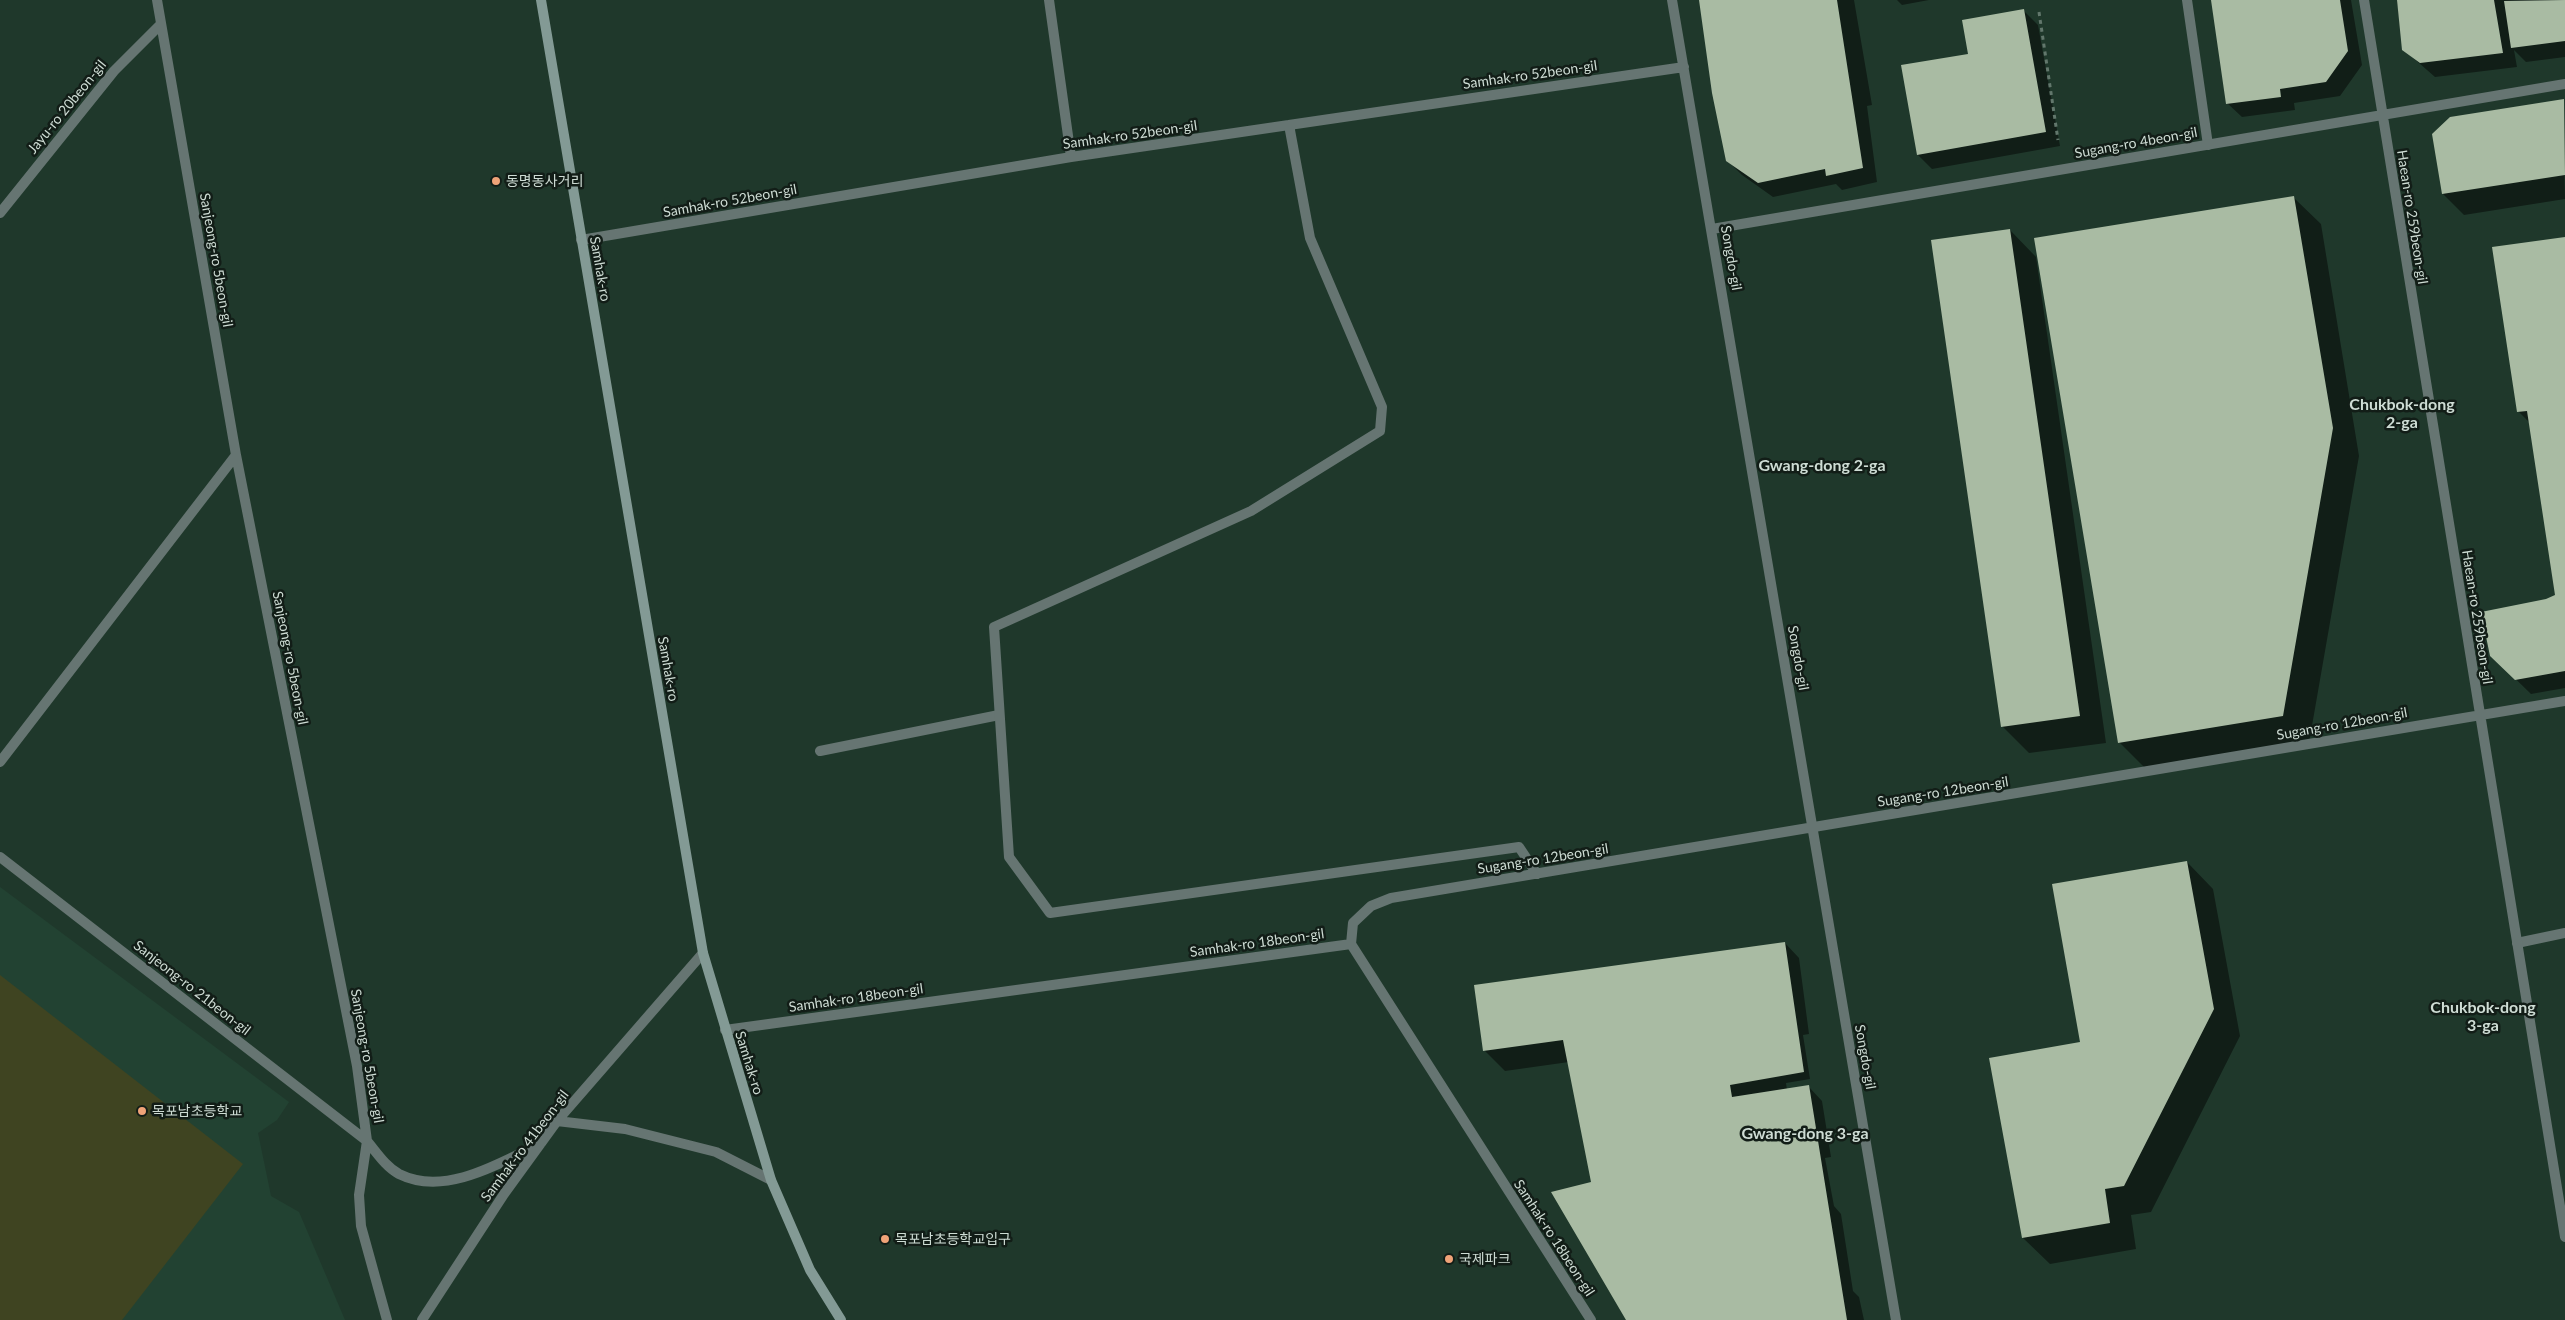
<!DOCTYPE html>
<html>
<head>
<meta charset="utf-8">
<style>
  body { margin:0 }
  canvas { display:block; background:#1f382b }
</style>
</head>
<body>
<canvas width="2565" height="1320"></canvas>
<script>
const g = document.querySelector('canvas').getContext('2d');
g.lineJoin = 'round';
function fillPath(path, color) {
  g.fillStyle = color;
  g.fill(path, 'evenodd');
}
function trace(path, color, width, dash) {
  g.strokeStyle = color;
  g.lineWidth = width;
  g.lineCap = dash ? 'butt' : 'round';
  g.setLineDash(dash || []);
  g.stroke(path);
}
function drawText(font, color, halo, rows, align = 'center') {
  g.font = font + ' Lato,"Noto Sans KR",sans-serif';
  g.lineWidth = 5;
  g.setLineDash([]);
  g.textBaseline = 'middle';
  g.strokeStyle = halo;
  g.fillStyle = color;
  for (const [text, x, y, turn = 0] of rows) {
    g.save();
    g.translate(x, y);
    g.rotate((+turn || 0) * Math.PI / 180);
    g.textAlign = isNaN(turn) ? turn : align;
    if (halo) g.strokeText(text, 0, 0);
    g.fillText(text, 0, 0);
    g.restore();
  }
}
fillPath(new Path2D(`
  M 0,887 L 289,1102 L 277,1120 L 258,1133 L 271,1196 L 299,1212 L 345,1320 L 0,1320 Z`), '#224232');
fillPath(new Path2D(`
  M 0,975 L 243,1164 L 122,1320 L 0,1320 Z`), '#3f4421');
fillPath(new Path2D(`
  M 1700,0 L 1854,0 L 1872,105 L 1867,106 L 1877,182 L 1842,190 L 1836,184 L 1773,197 L 1742,175 L 1727,160 Z
  M 1897,0 L 1929,0 L 1902,5 Z
  M 2212,0 L 2351,0 L 2362,65 L 2340,96 L 2294,103 L 2295,110 L 2242,117 L 2227,103 Z
  M 2397,0 L 2565,0 L 2565,57 L 2526,62 L 2514,50 L 2517,67 L 2435,77 L 2403,49 Z
  M 2024,11 L 2038,25 L 2060,146 L 1932,169 L 1918,155 L 1969,55 Z
  M 2563,100 L 2565,199 L 2464,215 L 2443,194 Z
  M 2294,198 L 2321,224 L 2359,456 L 2309,743 L 2146,769 L 2119,742 Z
  M 2010,230 L 2036,257 L 2106,743 L 2029,753 L 2002,726 Z
  M 2565,238 L 2565,688 L 2531,694 L 2492,656 L 2546,601 L 2556,597 L 2530,423 L 2518,411 Z
  M 2187,862 L 2213,889 L 2240,1036 L 2151,1212 L 2131,1215 L 2136,1249 L 2050,1264 L 2023,1238 L 1991,1059 L 2082,1043 Z
  M 1785,943 L 1799,958 L 1809,1034 L 1803,1035 L 1810,1079 L 1786,1083 L 1787,1090 L 1808,1086 L 1822,1101 L 1831,1157 L 1825,1158 L 1834,1206 L 1841,1214 L 1853,1291 L 1859,1297 L 1864,1320 L 1628,1320 L 1592,1183 L 1569,1062 L 1505,1071 L 1484,1050 Z`), '#0007');
fillPath(new Path2D(`
  M 1699,0 L 1837,0 L 1863,168 L 1826,176 L 1825,169 L 1758,183 L 1726,161 L 1712,93 Z
  M 2211,0 L 2340,0 L 2348,51 L 2326,82 L 2280,89 L 2281,97 L 2226,104 Z
  M 2397,0 L 2494,0 L 2503,53 L 2420,63 L 2402,50 Z
  M 2565,0 L 2565,41 L 2511,48 L 2504,1 Z
  M 2024,9 L 2046,132 L 1917,155 L 1901,65 L 1968,54 L 1962,20 Z
  M 2564,99 L 2565,175 L 2442,194 L 2432,134 L 2450,117 Z
  M 2294,196 L 2333,428 L 2283,716 L 2118,743 L 2034,238 Z
  M 2010,229 L 2080,716 L 2001,727 L 1931,240 Z
  M 2565,237 L 2565,671 L 2515,680 L 2490,656 L 2481,612 L 2546,599 L 2555,595 L 2527,411 L 2517,412 L 2492,247 Z
  M 2187,861 L 2214,1009 L 2124,1186 L 2105,1189 L 2110,1223 L 2022,1238 L 1989,1058 L 2080,1042 L 2052,884 Z
  M 1785,942 L 1804,1072 L 1730,1085 L 1732,1097 L 1809,1085 L 1847,1320 L 1626,1320 L 1551,1192 L 1591,1182 L 1563,1040 L 1483,1051 L 1474,985 Z`), '#a9bba3');
trace(new Path2D(`
  M 2039,12 L 2058,140`), '#62776c', 3, [4, 4]);
trace(new Path2D(`
  M 2187,0 L 2208,145
  M 820,751 L 999,715
  M 2517,943 L 2565,933`), '#667572', 10);
trace(new Path2D(`
  M 157,0 L 236,455 L 357,1066 L 367,1141 L 359,1195 L 361,1226 L 387,1320
  M 1049,0 L 1071,157
  M 1672,0 L 1896,1320
  M 2364,0 L 2565,1237
  M 1289,125 L 1310,238 L 1382,407 L 1380,431 L 1251,511 L 994,627 L 1009,857 L 1050,913 L 1519,847 L 1537,874
  M 0,213 L 114,71 L 161,24
  M 1712,229 L 2565,84
  M 581,240 L 1071,157 L 1684,67
  M 0,762 L 236,455
  M 0,857 L 367,1141 C 377,1153 386,1167 399,1174 C 445,1197 500,1163 541,1143
  M 1351,944 L 1353,923 L 1371,906 L 1391,898 L 2565,701
  M 1351,944 L 1591,1320
  M 725,1030 L 1351,944
  M 557,1121 L 625,1129 L 716,1152 L 771,1180
  M 422,1320 L 504,1194 L 557,1121 L 703,953`), '#667572', 10);
trace(new Path2D(`
  M 541,0 L 703,953 L 771,1180 L 810,1270 L 841,1320`), '#839a95', 10);
for (const [x, y, r, color] of [
  [496,181,5,"#efa378"],
  [142,1111,5,"#efa378"],
  [885,1239,5,"#efa378"],
  [1449,1259,5,"#efa378"]
]) {
  const dot = new Path2D();
  dot.arc(x, y, r, 0, 2 * Math.PI);
  g.fillStyle = color;
  g.fill(dot);
  trace(dot, '#121d17', 2);
}
drawText('14px', '#cedcd4', '#121d17', [
  ["Samhak-ro 52beon-gil",1530,75,-8],
  ["Jayu-ro 20beon-gil",67,107,-51],
  ["Samhak-ro 52beon-gil",1130,135,-8],
  ["Sugang-ro 4beon-gil",2136,143,-10],
  ["Samhak-ro 52beon-gil",730,201,-10],
  ["Haean-ro 259beon-gil",2412,217,81],
  ["Songdo-gil",1731,258,80],
  ["Sanjeong-ro 5beon-gil",216,260,80],
  ["Samhak-ro",600,269,80],
  ["Haean-ro 259beon-gil",2477,617,81],
  ["Sanjeong-ro 5beon-gil",290,658,79],
  ["Songdo-gil",1798,658,80],
  ["Samhak-ro",668,669,80],
  ["Sugang-ro 12beon-gil",2342,724,-10],
  ["Sugang-ro 12beon-gil",1943,792,-9],
  ["Sugang-ro 12beon-gil",1543,859,-9],
  ["Samhak-ro 18beon-gil",1257,943,-8],
  ["Sanjeong-ro 21beon-gil",192,988,38],
  ["Samhak-ro 18beon-gil",856,998,-8],
  ["Sanjeong-ro 5beon-gil",367,1056,80],
  ["Songdo-gil",1865,1057,80],
  ["Samhak-ro",749,1063,73],
  ["Samhak-ro 41beon-gil",525,1146,-53],
  ["Samhak-ro 18beon-gil",1554,1238,57]
]);
drawText('14px', '#cedcd4', '#121d17', [
  ["동명동사거리",506,181],
  ["목포남초등학교",152,1111],
  ["목포남초등학교입구",895,1239],
  ["국제파크",1459,1259]
], 'left');
drawText('bold 16px', '#cedcd4', '#121d17', [
  ["Chukbok-dong",2402,405],
  ["2-ga",2402,423],
  ["Gwang-dong 2-ga",1822,466],
  ["Chukbok-dong",2483,1008],
  ["3-ga",2483,1026],
  ["Gwang-dong 3-ga",1805,1134]
]);
</script>
</body>
</html>
